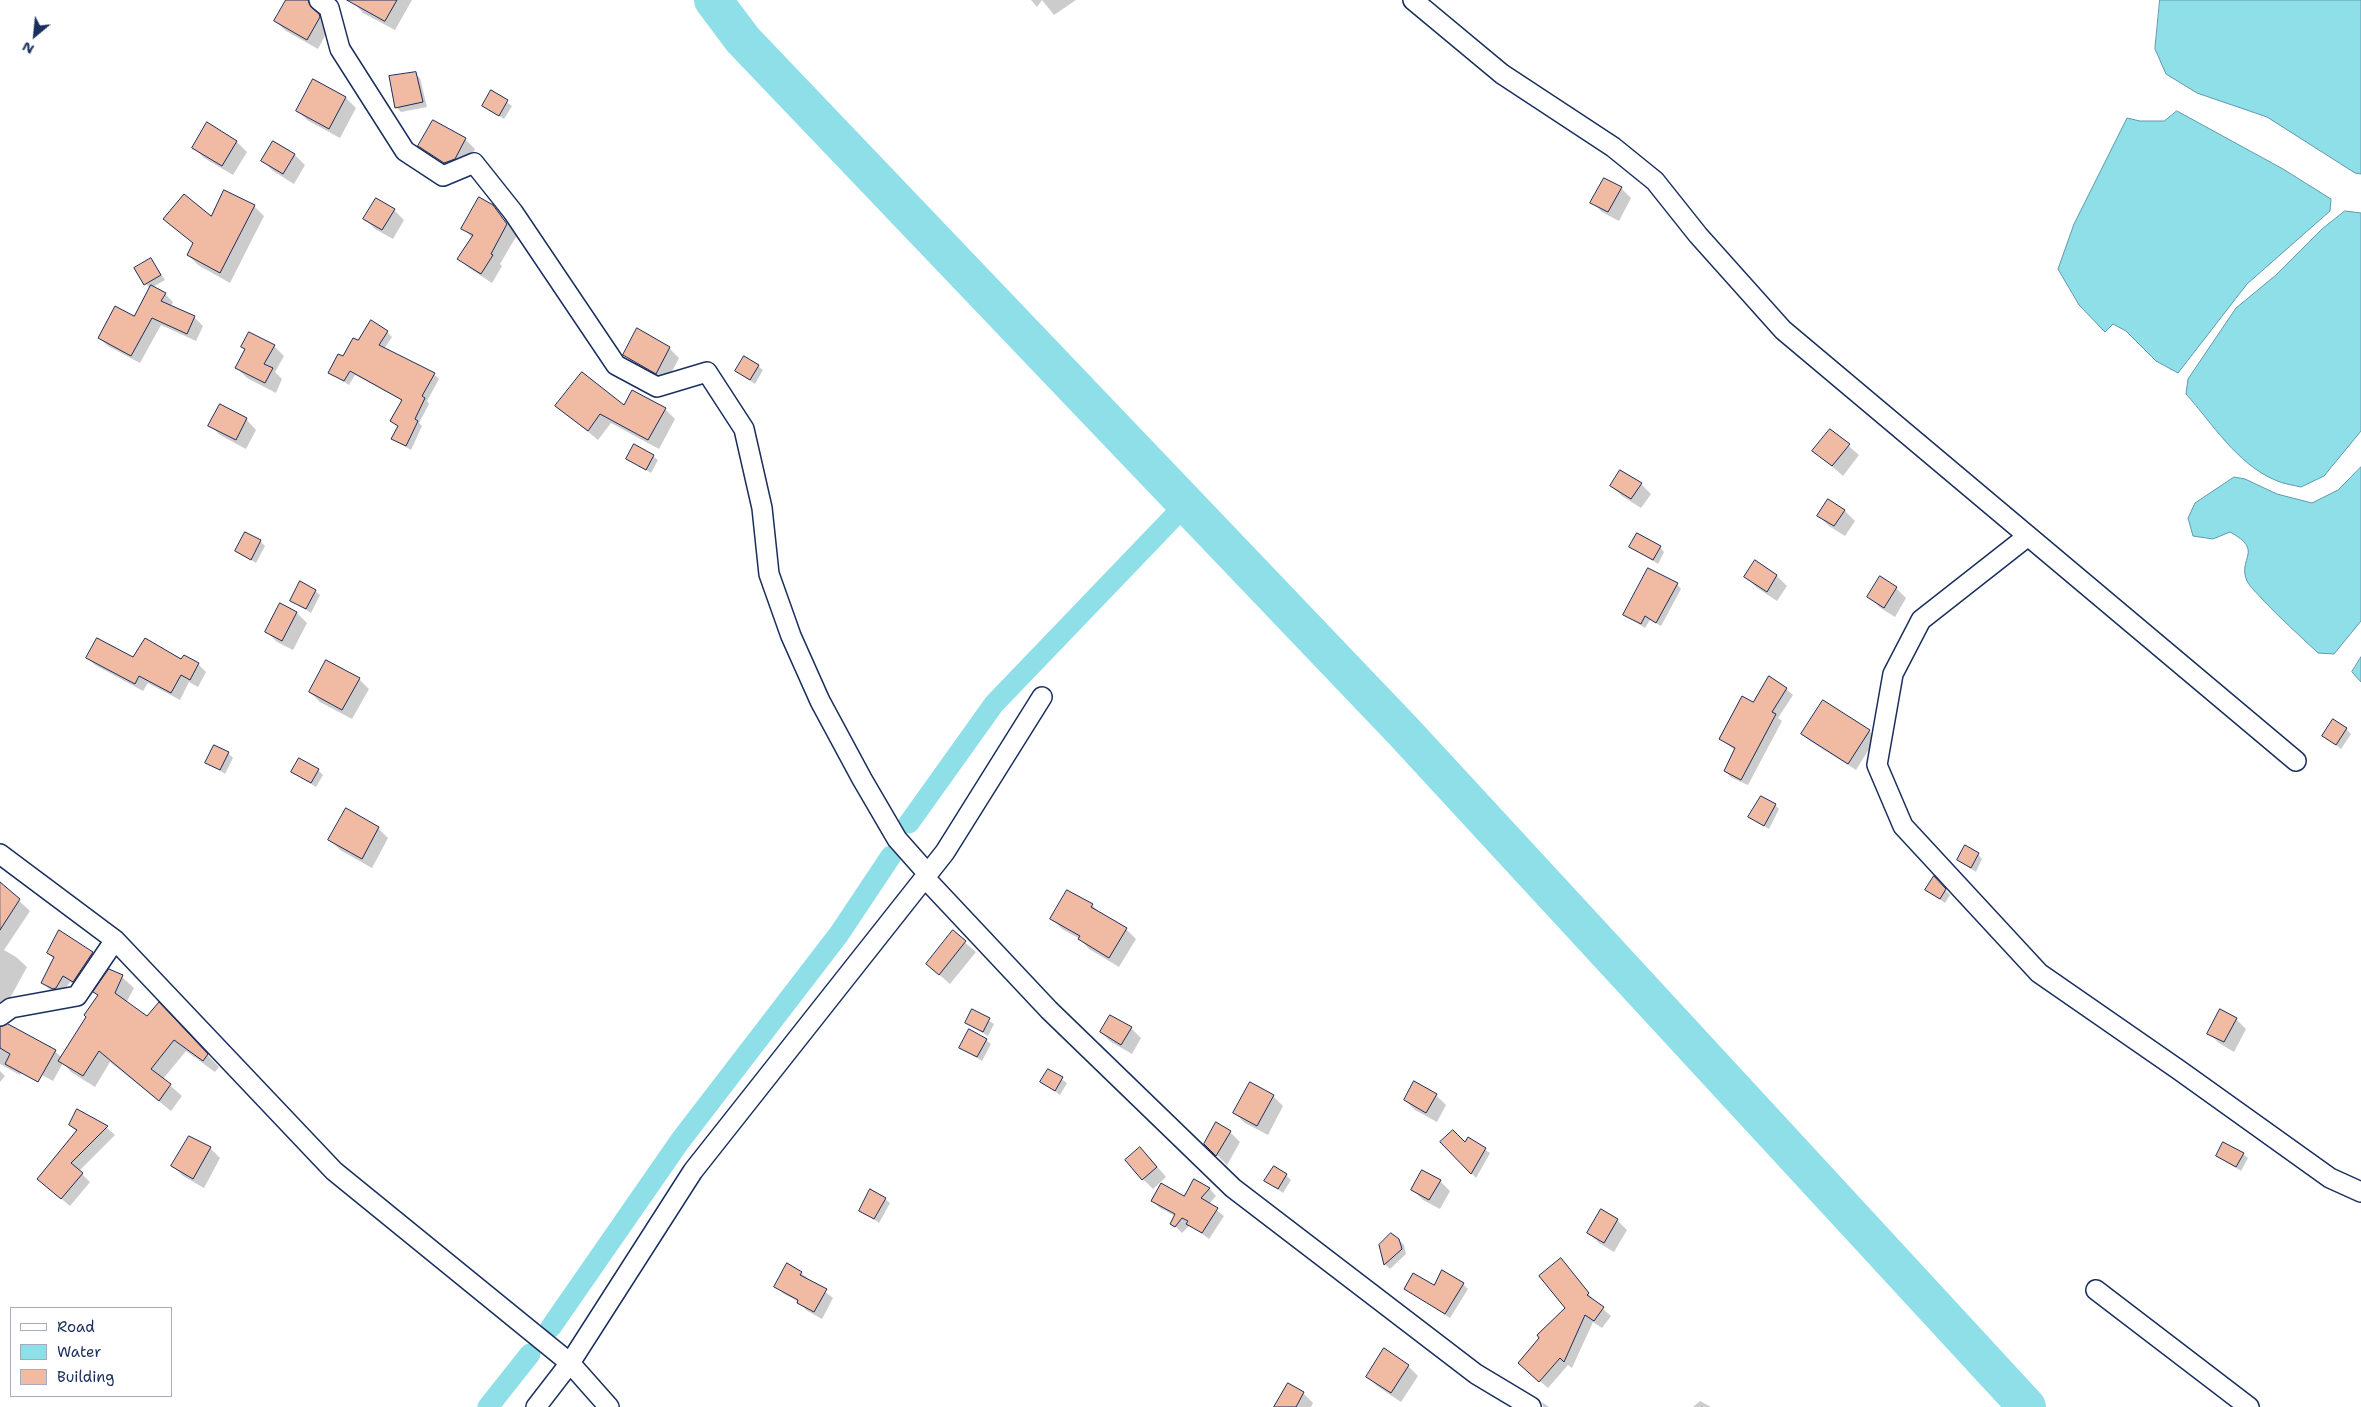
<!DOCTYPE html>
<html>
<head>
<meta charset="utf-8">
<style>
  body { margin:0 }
  #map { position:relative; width:2361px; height:1407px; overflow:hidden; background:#fff; font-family:"Shantell Sans",sans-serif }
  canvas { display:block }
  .legend { position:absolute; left:10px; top:1307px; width:162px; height:90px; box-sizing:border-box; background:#fff; border:1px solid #a4acbf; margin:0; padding:6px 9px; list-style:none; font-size:15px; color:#1b2f5e }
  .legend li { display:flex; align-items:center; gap:10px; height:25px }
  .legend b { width:25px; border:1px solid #a4acbf }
  .north { position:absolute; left:10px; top:10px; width:50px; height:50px; -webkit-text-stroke:4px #fff; paint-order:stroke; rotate:208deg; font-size:14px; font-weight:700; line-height:20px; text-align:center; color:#1b2f5e }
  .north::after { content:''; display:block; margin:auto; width:18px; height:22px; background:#1b2f5e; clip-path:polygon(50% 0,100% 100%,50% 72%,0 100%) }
</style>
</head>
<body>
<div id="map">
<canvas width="2361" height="1407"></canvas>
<ul class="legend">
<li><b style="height:6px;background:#fff"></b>Road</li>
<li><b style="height:14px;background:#8edfe7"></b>Water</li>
<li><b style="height:14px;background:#f0baa3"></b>Building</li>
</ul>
<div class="north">N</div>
</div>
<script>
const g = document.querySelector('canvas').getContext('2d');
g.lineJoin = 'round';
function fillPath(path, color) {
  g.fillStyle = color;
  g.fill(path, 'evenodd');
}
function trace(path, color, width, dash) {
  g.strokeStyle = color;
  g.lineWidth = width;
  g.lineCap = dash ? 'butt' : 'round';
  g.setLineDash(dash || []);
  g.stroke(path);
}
const water = new Path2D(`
  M 2160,0 L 2361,0 L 2361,174 L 2355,173 L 2267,117 L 2197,93 L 2166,74 L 2155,49 Z
  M 2177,111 L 2283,169 L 2331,199 L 2330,211 L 2247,284 L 2178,373 L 2156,361 L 2126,331 L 2113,324 L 2105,332 L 2079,305 L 2058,269 L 2074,224 L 2127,118 L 2140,121 L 2164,121 Z
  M 2345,211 L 2361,213 L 2361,431 L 2324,476 L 2301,487 C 2293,485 2283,484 2275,480 C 2237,464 2212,423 2186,394 L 2188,379 L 2236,308 L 2276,275 L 2322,229 Z
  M 2361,467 L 2361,621 L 2334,654 L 2318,653 C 2299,635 2280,618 2262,599 C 2257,593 2250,587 2247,581 C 2237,558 2265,551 2230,532 L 2213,539 L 2193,536 L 2188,518 L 2195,503 L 2234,477 L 2245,479 L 2277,494 L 2312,503 L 2338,490 Z
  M 2361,657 L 2361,682 L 2352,672 Z`);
fillPath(water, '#8edfe7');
trace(water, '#6099b0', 1);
fillPath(new Path2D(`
  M 287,0 L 327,0 L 318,8 L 318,16 L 329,28 L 318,49 L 286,31 L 275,21 Z
  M 355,0 L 412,0 L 395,30 L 363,13 L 353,2 Z
  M 1031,0 L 1076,0 L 1054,15 L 1042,0 L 1037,7 Z
  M 415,73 L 420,78 L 427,107 L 401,112 L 396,107 Z
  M 314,81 L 346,98 L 356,108 L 340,138 L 307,120 L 297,110 Z
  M 492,92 L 512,106 L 504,119 L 484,106 Z
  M 433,122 L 465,139 L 475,149 L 465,169 L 455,173 L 430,156 L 420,146 Z
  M 208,124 L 237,142 L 247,152 L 233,175 L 204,158 L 194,148 Z
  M 295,155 L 305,165 L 294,184 L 273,171 L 263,161 Z
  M 1604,179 L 1621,188 L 1631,198 L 1619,221 L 1602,212 L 1592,202 Z
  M 254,206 L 264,216 L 230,283 L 198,265 L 188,255 L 194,244 L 165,219 L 211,218 Z
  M 492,206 L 517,235 L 500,264 L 502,266 L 492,283 L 469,268 L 459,258 L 472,238 L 463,228 Z
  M 394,210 L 404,220 L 393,239 L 375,229 L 365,219 Z
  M 151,259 L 165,280 L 153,287 L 165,294 L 173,302 L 171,307 L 194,317 L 203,326 L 196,341 L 161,325 L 140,363 L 108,346 L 99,338 L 134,318 L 150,289 L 135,269 Z
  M 387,332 L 392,337 L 384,349 L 434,374 L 439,379 L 427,401 L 429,404 L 419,423 L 422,426 L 411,450 L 393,439 L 399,427 L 392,421 L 403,401 L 355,375 L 349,385 L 330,373 L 358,342 Z
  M 274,346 L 284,356 L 275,372 L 282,379 L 276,393 L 247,378 L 237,368 L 246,349 Z
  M 669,348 L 679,358 L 666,383 L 634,364 L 624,354 Z
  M 758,366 L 763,370 L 755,384 L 736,371 Z
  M 557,406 L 665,409 L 675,419 L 659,449 L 611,423 L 598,440 Z
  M 246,419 L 256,430 L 246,449 L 220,435 L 210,425 Z
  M 1830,430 L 1859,455 L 1843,476 L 1814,451 Z
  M 653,456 L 658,460 L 651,473 L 627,458 Z
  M 1641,484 L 1651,494 L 1641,508 L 1622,496 L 1612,486 Z
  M 1845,511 L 1855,521 L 1845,536 L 1829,526 L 1819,516 Z
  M 260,541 L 265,546 L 256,563 L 236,551 Z
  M 1631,547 L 1660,547 L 1664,552 L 1658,564 Z
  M 1755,562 L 1777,576 L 1787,586 L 1777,601 L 1756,587 L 1746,577 Z
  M 1677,584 L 1681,589 L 1661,626 L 1650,620 L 1645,628 L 1625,615 Z
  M 1896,588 L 1906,598 L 1895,617 L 1879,607 L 1869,596 Z
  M 315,591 L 320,595 L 311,613 L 291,600 Z
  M 281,605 L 297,613 L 307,623 L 293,650 L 277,642 L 267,632 Z
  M 87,657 L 198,664 L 206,672 L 198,687 L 189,682 L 180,700 L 148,683 L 143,691 L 95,665 Z
  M 359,679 L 369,689 L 352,719 L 320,702 L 310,692 Z
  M 1786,689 L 1793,695 L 1778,718 L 1782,721 L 1748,785 L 1732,778 L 1725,771 L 1735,750 L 1720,739 L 1753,703 Z
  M 2346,729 L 2351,734 L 2341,749 L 2324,736 Z
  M 1869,731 L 1876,738 L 1856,770 L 1810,741 L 1803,733 Z
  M 228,753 L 233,758 L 225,774 L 207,762 Z
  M 318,770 L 323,775 L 316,787 L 293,772 Z
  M 1775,805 L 1779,809 L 1769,829 L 1749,817 Z
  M 378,828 L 388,838 L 372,868 L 340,850 L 330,840 Z
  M 1978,854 L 1982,859 L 1976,872 L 1958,860 Z
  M 1934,878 L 1950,895 L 1945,903 L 1926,890 Z
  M 0,883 L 30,911 L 4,950 L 16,957 L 27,967 L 4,1009 L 0,1007 Z
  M 1092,905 L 1101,914 L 1126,929 L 1136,939 L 1119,967 L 1089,949 L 1080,939 L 1062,929 L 1052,919 Z
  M 953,932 L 976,952 L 950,984 L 927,964 Z
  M 83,948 L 99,960 L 80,988 L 70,982 L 61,995 L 49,989 L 42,982 L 55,960 L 48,953 Z
  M 110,970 L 122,977 L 134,988 L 126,1003 L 147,1018 L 170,1016 L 219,1067 L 215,1072 L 186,1051 L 163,1079 L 182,1096 L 171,1111 L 110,1062 L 95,1087 L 71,1072 L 63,1063 L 53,1081 L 26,1066 L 20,1075 L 0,1064 L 0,1038 L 55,1051 L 62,1058 L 99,996 L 95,992 Z
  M 973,1011 L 994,1024 L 988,1036 L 967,1023 Z
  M 2236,1019 L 2246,1029 L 2234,1052 L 2219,1043 L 2209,1033 Z
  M 1131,1028 L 1141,1038 L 1132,1054 L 1111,1042 L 1101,1032 Z
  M 986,1040 L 991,1044 L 982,1061 L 961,1048 Z
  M 1049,1070 L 1067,1083 L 1060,1095 L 1042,1082 Z
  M 0,1071 L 5,1076 L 0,1082 Z
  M 1436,1095 L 1446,1105 L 1437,1122 L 1415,1110 L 1405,1100 Z
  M 1273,1096 L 1283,1106 L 1268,1135 L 1245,1123 L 1235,1113 Z
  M 78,1111 L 107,1128 L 115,1135 L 79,1171 L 90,1182 L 70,1206 L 46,1186 L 77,1132 L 70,1125 Z
  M 1230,1132 L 1240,1142 L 1227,1165 L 1206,1144 Z
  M 1469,1139 L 1490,1153 L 1476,1178 L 1442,1142 L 1466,1144 Z
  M 210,1148 L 220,1158 L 204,1188 L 183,1176 L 173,1166 Z
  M 2243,1154 L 2248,1158 L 2241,1171 L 2217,1156 Z
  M 1150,1158 L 1166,1177 L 1153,1189 L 1143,1179 Z
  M 1286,1175 L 1291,1180 L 1283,1193 L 1266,1181 Z
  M 1194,1181 L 1210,1189 L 1216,1196 L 1209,1204 L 1224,1216 L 1209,1239 L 1190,1225 L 1182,1233 L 1172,1223 L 1175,1216 L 1160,1208 L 1153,1201 L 1185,1198 Z
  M 1440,1181 L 1450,1191 L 1440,1209 L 1423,1200 L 1413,1190 Z
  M 885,1199 L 890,1203 L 879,1223 L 861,1210 Z
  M 1617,1220 L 1627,1230 L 1614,1252 L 1599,1243 L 1589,1233 Z
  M 1399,1240 L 1404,1245 L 1406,1254 L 1390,1269 L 1385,1264 L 1381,1245 Z
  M 1568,1267 L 1595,1302 L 1611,1316 L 1602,1328 L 1593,1322 L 1572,1368 L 1568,1365 L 1548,1388 L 1527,1370 L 1566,1308 Z
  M 801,1273 L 833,1298 L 822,1319 L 806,1310 L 799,1302 L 784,1294 L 776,1287 Z
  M 1463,1284 L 1468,1289 L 1450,1318 L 1405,1289 Z
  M 1408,1366 L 1418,1376 L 1401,1402 L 1377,1386 L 1367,1376 Z
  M 1303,1393 L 1313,1403 L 1311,1407 L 1278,1407 Z
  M 1700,1401 L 1711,1407 L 1693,1407 Z
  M 1542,1402 L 1549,1407 L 1543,1407 Z`), '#0003');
trace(new Path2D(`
  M 909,823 L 994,704 L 1186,504
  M 551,1327 L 680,1141 L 839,934 L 891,856
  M 488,1407 L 530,1354`), '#8edfe7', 21);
trace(new Path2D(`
  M 713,0 L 743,40 L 1404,732 L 2027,1407`), '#8edfe7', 38);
const building = new Path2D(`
  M 286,0 L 308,0 L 312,8 L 319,14 L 320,17 L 307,40 L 274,21 Z
  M 347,0 L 397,0 L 385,21 Z
  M 416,72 L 423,102 L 395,108 L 389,76 Z
  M 313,79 L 346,97 L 329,129 L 296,111 Z
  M 491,90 L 508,100 L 499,116 L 482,106 Z
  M 433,120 L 466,138 L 455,159 L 444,163 L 418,146 Z
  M 207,122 L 237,141 L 222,166 L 192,148 Z
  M 273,141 L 295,154 L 283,174 L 261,161 Z
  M 1604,178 L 1622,187 L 1608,212 L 1590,203 Z
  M 224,190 L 255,205 L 220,273 L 187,255 L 193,243 L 163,219 L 184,194 L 211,216 Z
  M 479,197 L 493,205 L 507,224 L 491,254 L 493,255 L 481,274 L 457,259 L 473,235 L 461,229 Z
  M 376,198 L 395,209 L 382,230 L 363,219 Z
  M 151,258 L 161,275 L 144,285 L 134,268 Z
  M 151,285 L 166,293 L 161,301 L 195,316 L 187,334 L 152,318 L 131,356 L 98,338 L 115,306 L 134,316 Z
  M 371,320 L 388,331 L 379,345 L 435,373 L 422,396 L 425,398 L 415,419 L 418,421 L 406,446 L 391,439 L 398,426 L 390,421 L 402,400 L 350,371 L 344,381 L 328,373 L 338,354 L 343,356 L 353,338 L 358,340 Z
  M 637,328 L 670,347 L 656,374 L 623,355 Z
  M 249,332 L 275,345 L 264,364 L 273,368 L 265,383 L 235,368 L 245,349 L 241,347 Z
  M 744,356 L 759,365 L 750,380 L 735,371 Z
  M 582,372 L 624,405 L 632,390 L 666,408 L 648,440 L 600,414 L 588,431 L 555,406 Z
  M 220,404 L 247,418 L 236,440 L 208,426 Z
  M 1830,429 L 1850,444 L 1832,466 L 1812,451 Z
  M 634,444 L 654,455 L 646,470 L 626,459 Z
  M 1620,470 L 1642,483 L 1631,499 L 1610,486 Z
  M 1828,499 L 1845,510 L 1834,526 L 1817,516 Z
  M 245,532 L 261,540 L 251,560 L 235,551 Z
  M 1637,533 L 1661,546 L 1653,560 L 1629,547 Z
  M 1755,560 L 1777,575 L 1767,592 L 1744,577 Z
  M 1648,568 L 1678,583 L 1656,623 L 1645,616 L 1641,624 L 1623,615 Z
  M 1880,576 L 1897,587 L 1884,608 L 1867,597 Z
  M 300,581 L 316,590 L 306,609 L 290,601 Z
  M 280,603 L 297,612 L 282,641 L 265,632 Z
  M 97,638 L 133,657 L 145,638 L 181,659 L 184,655 L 199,663 L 190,680 L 181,675 L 171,693 L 139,676 L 135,684 L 86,658 Z
  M 326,660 L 360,678 L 342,710 L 309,692 Z
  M 1769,676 L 1787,688 L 1772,712 L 1776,714 L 1741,780 L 1724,771 L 1735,748 L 1719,739 L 1742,696 L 1753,702 Z
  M 1823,700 L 1870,730 L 1848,764 L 1801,734 Z
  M 2333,719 L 2347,728 L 2336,745 L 2322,736 Z
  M 214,745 L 229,752 L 220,770 L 205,763 Z
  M 299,758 L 319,769 L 311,783 L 291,772 Z
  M 1761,796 L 1776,804 L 1764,826 L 1748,817 Z
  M 346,808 L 379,827 L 362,859 L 328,840 Z
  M 1965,845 L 1979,853 L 1971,868 L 1957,860 Z
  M 1934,876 L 1946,889 L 1940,899 L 1925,890 Z
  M 0,882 L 20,899 L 0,930 Z
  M 1067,890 L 1093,904 L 1091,907 L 1127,928 L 1109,958 L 1078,939 L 1080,936 L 1050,919 Z
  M 59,930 L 93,952 L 73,982 L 63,976 L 56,988 L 53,989 L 41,983 L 54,957 L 47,953 Z
  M 953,930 L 966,941 L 939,975 L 926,964 Z
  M 109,969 L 123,975 L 115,993 L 147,1016 L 159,1002 L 208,1054 L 203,1061 L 174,1040 L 151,1069 L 171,1084 L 159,1101 L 99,1051 L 83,1076 L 58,1061 L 86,1017 L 84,1015 L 98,995 L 93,992 Z
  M 972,1009 L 990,1018 L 983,1032 L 965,1023 Z
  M 2220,1009 L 2237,1018 L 2224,1042 L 2207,1034 Z
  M 1110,1015 L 1132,1027 L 1121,1045 L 1100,1032 Z
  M 8,1024 L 56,1050 L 38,1082 L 5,1064 L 10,1054 L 0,1048 L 0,1027 Z
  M 969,1029 L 987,1039 L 977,1057 L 959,1048 Z
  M 1048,1069 L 1063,1077 L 1055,1091 L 1040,1082 Z
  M 1414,1081 L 1437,1094 L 1426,1113 L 1404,1100 Z
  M 1250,1082 L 1274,1095 L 1257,1126 L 1233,1113 Z
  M 77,1109 L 108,1126 L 71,1163 L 83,1173 L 61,1199 L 37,1179 L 77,1130 L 69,1125 Z
  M 1216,1122 L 1231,1131 L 1216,1156 L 1204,1144 Z
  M 1453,1130 L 1465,1142 L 1468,1137 L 1486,1148 L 1471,1174 L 1440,1142 Z
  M 189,1136 L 211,1147 L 193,1179 L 171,1166 Z
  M 2223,1142 L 2244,1153 L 2236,1167 L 2216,1156 Z
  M 1140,1147 L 1157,1167 L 1142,1180 L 1125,1160 Z
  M 1274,1166 L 1287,1174 L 1278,1189 L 1264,1181 Z
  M 1422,1170 L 1441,1180 L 1429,1200 L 1411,1190 Z
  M 1194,1179 L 1210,1188 L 1201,1198 L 1218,1208 L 1202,1233 L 1186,1224 L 1188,1221 L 1182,1218 L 1175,1227 L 1170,1224 L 1175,1214 L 1151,1201 L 1161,1183 L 1184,1196 Z
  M 870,1189 L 886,1198 L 874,1219 L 859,1211 Z
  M 1601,1209 L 1618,1219 L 1604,1243 L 1587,1233 Z
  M 1391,1233 L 1399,1239 L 1402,1249 L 1384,1265 L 1379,1245 Z
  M 1561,1258 L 1589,1293 L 1587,1295 L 1604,1307 L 1594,1321 L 1585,1315 L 1564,1362 L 1560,1358 L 1539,1382 L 1518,1363 L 1539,1338 L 1537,1335 L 1565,1308 L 1539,1276 Z
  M 787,1263 L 802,1272 L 800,1275 L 827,1289 L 814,1312 L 797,1303 L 798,1300 L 774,1287 Z
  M 1442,1270 L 1464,1283 L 1445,1314 L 1404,1289 L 1413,1273 L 1434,1285 Z
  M 1384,1348 L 1409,1365 L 1391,1393 L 1366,1377 Z
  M 1288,1383 L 1304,1392 L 1296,1407 L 1274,1407 Z`);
fillPath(building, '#f0baa3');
trace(building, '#1b2f5e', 1);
const minor = new Path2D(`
  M 319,0 L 329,8 L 340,49 L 405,151 L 443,176 L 474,163 L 513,212 L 616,365 L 657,387 L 707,372 L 744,429 L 762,508 L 769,574 L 791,636 L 820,701 L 862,779 L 897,839 L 928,874
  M 1413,0 L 1502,74 L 1613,147 L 1655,181 L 1698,235 L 1783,330 L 2296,761
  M 2028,536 L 1921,620 L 1893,674 L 1877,765 L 1903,826 L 2039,973 L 2179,1070 L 2330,1178 L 2361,1192
  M 0,854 L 115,940 L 334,1171 L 570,1363 L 609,1407
  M 925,878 L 1049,1010 L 1233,1188 L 1476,1374 L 1531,1407
  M 0,1016 L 11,1008 L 77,996 L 115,940
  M 2096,1290 L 2249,1407
  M 536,1407 L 570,1363 L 693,1171 L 945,852 L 1042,697`);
trace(minor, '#1b2f5e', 22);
trace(minor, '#fff', 19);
</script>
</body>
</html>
